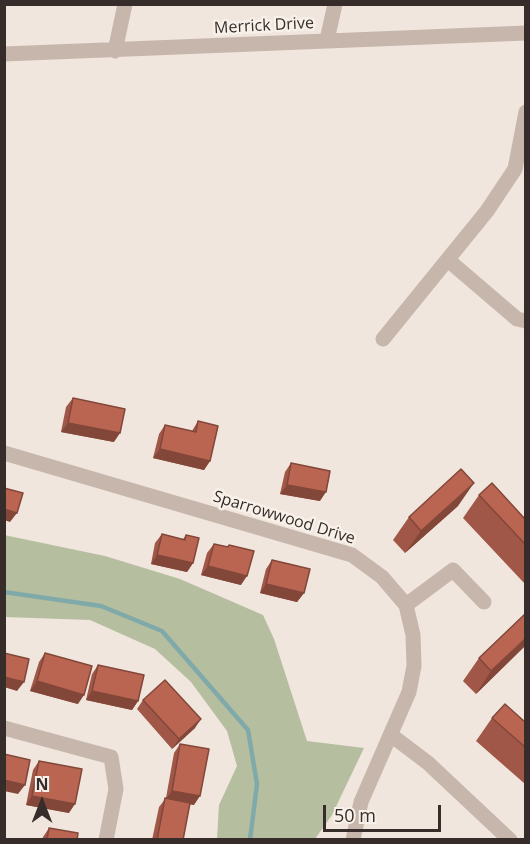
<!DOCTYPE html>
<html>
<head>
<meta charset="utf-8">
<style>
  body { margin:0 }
  #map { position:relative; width:530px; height:844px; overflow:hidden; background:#f0e6de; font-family:"Open Sans",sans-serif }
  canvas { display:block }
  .frame { position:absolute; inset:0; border:6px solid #362d2a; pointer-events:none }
  .north { position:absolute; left:12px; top:772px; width:60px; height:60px; -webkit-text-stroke:4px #f8f1ea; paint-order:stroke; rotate:0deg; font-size:16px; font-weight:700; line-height:24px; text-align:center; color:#362d2a }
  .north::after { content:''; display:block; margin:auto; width:21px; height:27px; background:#362d2a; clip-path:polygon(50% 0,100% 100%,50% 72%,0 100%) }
  .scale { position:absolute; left:323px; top:805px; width:118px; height:27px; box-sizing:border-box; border:3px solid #362d2a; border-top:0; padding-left:8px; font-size:18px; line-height:21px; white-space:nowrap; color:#362d2a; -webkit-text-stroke:4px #f8f1ea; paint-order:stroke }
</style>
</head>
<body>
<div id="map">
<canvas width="530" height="844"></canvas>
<div class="frame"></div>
<div class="north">N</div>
<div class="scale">50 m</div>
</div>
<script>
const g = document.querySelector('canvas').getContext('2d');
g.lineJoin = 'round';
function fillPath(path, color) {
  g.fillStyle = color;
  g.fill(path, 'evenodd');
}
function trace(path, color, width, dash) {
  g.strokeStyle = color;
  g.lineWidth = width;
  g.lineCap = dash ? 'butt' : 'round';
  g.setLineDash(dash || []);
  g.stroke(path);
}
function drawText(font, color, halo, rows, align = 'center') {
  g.font = font + ' "Open Sans",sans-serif';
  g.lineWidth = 5;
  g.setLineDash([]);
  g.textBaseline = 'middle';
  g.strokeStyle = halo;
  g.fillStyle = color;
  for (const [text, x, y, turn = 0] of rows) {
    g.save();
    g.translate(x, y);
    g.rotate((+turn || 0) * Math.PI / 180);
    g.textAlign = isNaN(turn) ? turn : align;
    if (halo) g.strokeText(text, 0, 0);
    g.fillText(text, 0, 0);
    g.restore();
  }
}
fillPath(new Path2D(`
  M 4,535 L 105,556 L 180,579 L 263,615 L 274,639 L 307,741 L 364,748 L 332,815 L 315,839 L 217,839 L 219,805 L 237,766 L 227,731 L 191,682 L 155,649 L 90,620 L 5,617 Z`), '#b5be9f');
trace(new Path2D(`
  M 4,592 L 101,606 L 162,631 L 248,730 L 257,784 L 250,840`), '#80aaa9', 4.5);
trace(new Path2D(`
  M 327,40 L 335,4
  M 115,51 L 125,4
  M 4,54 L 526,33
  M 448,260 L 517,319 L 526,321
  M 383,339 L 487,211 L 515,169 L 526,112
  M 4,453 L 352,555 L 382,577 L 406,605 L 413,635 L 414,666 L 409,692 L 361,802 L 353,840
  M 406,605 L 453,570 L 484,602
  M 4,728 L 111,757 L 116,789 L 106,840
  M 391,735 L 428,763 L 510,840`), '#c7b6ab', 15);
fillPath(new Path2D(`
  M 73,398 L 114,442 L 61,432 L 66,407 Z
  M 198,421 L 210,461 L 204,470 L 153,458 L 159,434 L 165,425 L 192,431 Z
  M 291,463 L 320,501 L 280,494 L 285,472 Z
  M 479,495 L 525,519 L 525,584 L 463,518 Z
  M 458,506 L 405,553 L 393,540 L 409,517 Z
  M 162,534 L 183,539 L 186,535 L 193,563 L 187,572 L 151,564 L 155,543 Z
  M 214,544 L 241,585 L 201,575 L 207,553 Z
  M 272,560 L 304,593 L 297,602 L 260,593 L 266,569 Z
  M 525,646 L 476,694 L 463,681 L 479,658 Z
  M 45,653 L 78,704 L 30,691 L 39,662 Z
  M 98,665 L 138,701 L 132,710 L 86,700 L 92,674 Z
  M 143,700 L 195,728 L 172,749 L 137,709 Z
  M 492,718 L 525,722 L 525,784 L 476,741 Z
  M 180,744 L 194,805 L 190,804 L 183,840 L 152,840 L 159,807 L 166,798 L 174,753 Z
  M 39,761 L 69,813 L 26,805 L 33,770 Z
  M 49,828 L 77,840 L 42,840 L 43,837 Z`), '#a05747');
fillPath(new Path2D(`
  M 68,423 L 120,433 L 114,442 L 61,432 Z
  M 160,449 L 210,461 L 204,470 L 153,458 Z
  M 474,483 L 458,506 L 405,553 L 421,531 Z
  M 287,485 L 326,492 L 320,501 L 280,494 Z
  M 4,509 L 17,513 L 10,522 L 4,520 Z
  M 157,555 L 193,563 L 187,572 L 151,564 Z
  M 208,566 L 247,576 L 241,585 L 201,575 Z
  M 266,584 L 304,593 L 297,602 L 260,593 Z
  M 525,639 L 525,646 L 476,694 L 491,671 Z
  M 4,677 L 24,682 L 17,691 L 4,687 Z
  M 37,681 L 84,695 L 78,704 L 30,691 Z
  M 92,691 L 138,701 L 132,710 L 86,700 Z
  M 201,719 L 195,728 L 172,749 L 179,739 Z
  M 4,780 L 25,785 L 18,794 L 4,791 Z
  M 172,791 L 200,796 L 194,805 L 165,800 Z
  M 32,796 L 75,804 L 69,813 L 26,805 Z`), '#824739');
const building = new Path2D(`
  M 73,398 L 125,409 L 120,433 L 68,423 Z
  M 198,421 L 218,426 L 210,461 L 160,449 L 165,425 L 196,432 Z
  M 291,463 L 330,471 L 326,492 L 287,485 Z
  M 461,469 L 474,483 L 421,531 L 409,517 Z
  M 492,483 L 525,519 L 525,544 L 479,495 Z
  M 4,488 L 23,493 L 17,513 L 4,509 Z
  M 162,534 L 185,540 L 186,535 L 199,538 L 193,563 L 157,555 Z
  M 214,544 L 228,547 L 229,545 L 254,551 L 247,576 L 208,566 Z
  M 272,560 L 310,569 L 304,593 L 266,584 Z
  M 525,614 L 525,639 L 491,671 L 479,658 Z
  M 4,653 L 29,659 L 24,682 L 4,677 Z
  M 45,653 L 92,666 L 84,695 L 37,681 Z
  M 98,665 L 144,675 L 138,701 L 92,691 Z
  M 165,680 L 201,719 L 179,739 L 143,700 Z
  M 505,704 L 525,722 L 525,747 L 492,718 Z
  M 180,744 L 209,749 L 200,796 L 172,791 Z
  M 4,754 L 30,760 L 25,785 L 4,780 Z
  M 39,761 L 82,769 L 75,804 L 32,796 Z
  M 165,798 L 190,803 L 183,840 L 157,840 Z
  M 49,828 L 78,833 L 77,840 L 47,840 Z`);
fillPath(building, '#ba6552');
trace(building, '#824739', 1.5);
drawText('16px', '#362d2a', '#f8f1ea', [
  ["Merrick Drive",264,26,-3],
  ["Sparrowwood Drive",284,518,17]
]);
</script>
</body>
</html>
